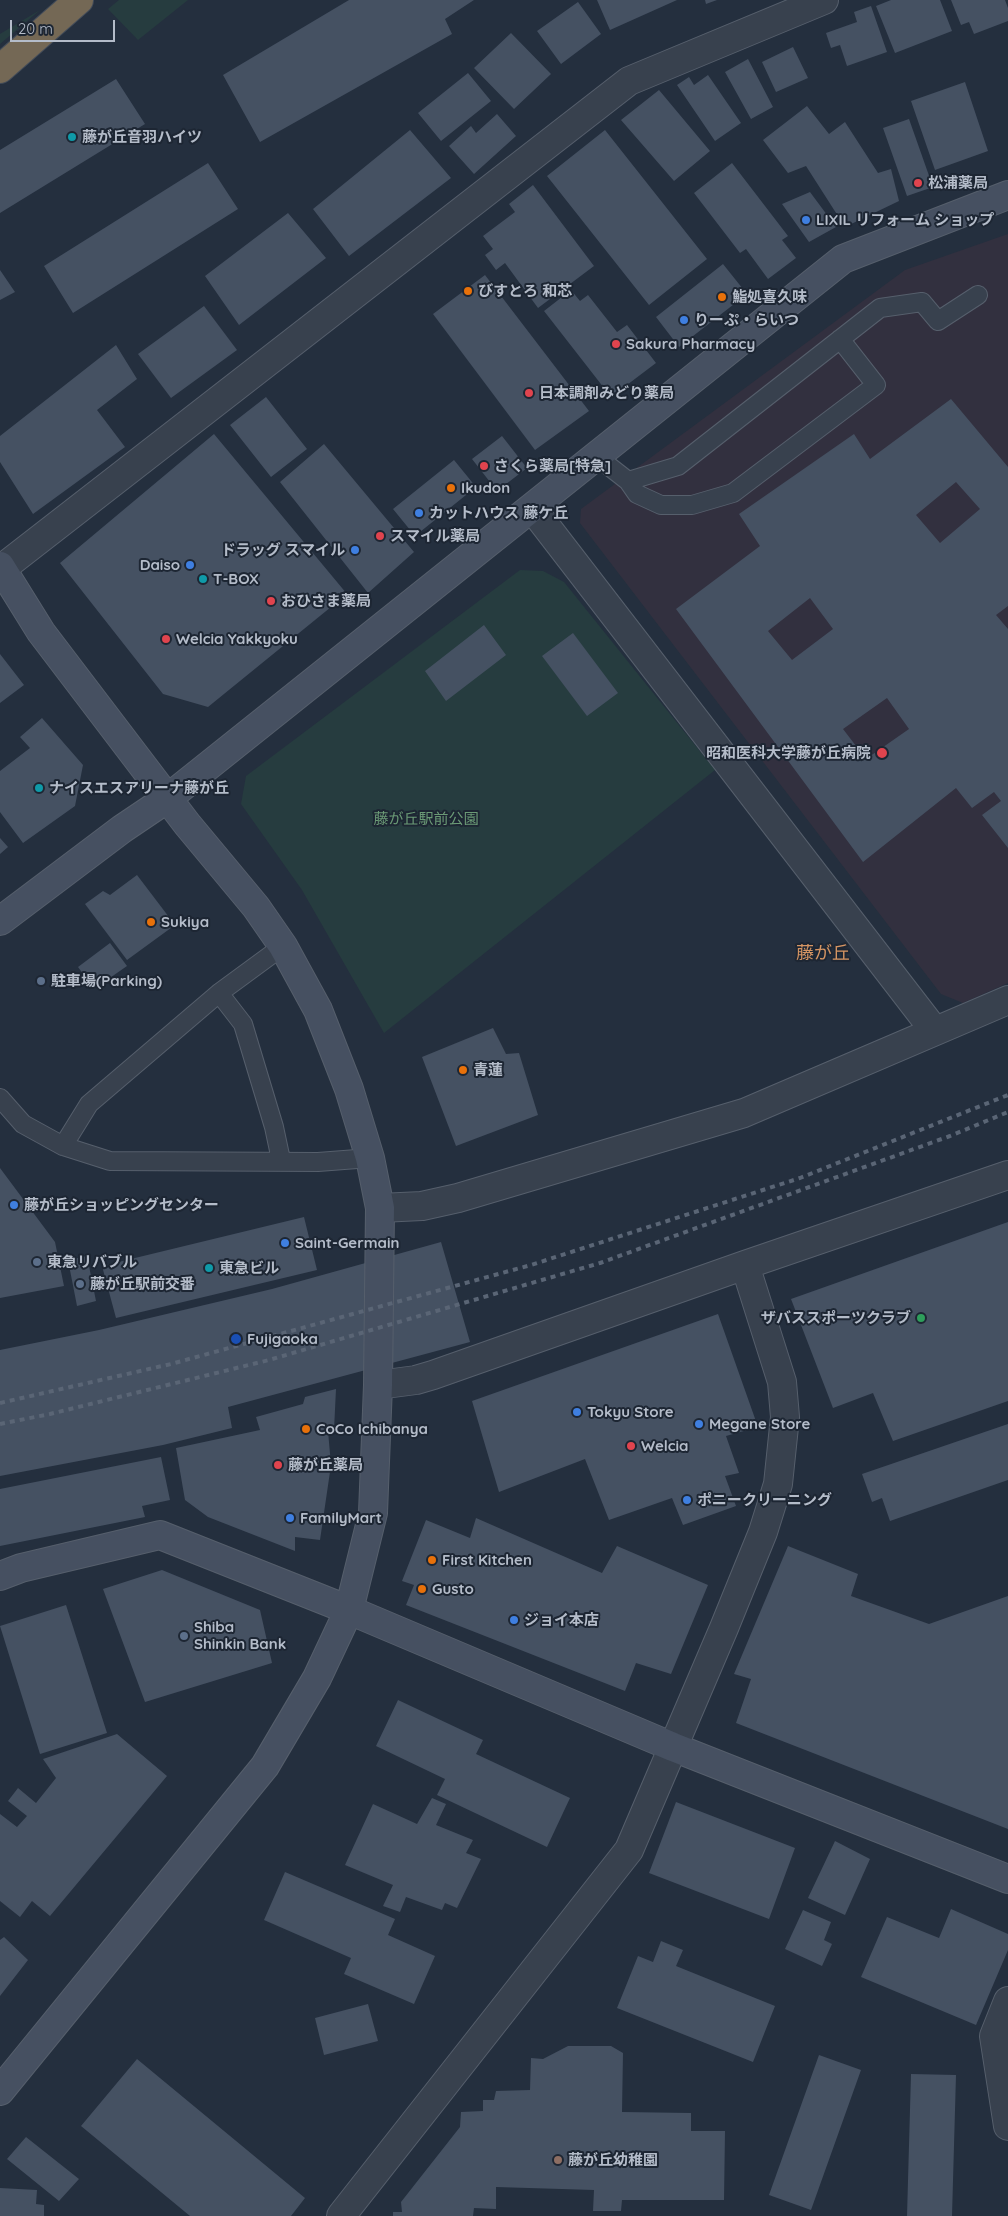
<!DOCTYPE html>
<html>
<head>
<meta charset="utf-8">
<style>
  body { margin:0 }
  #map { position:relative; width:1008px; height:2216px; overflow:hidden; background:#242f3e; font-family:Quicksand,sans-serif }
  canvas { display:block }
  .scale { position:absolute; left:10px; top:20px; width:105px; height:22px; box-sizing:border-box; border:2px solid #b4bcc9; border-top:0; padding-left:6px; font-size:15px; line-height:18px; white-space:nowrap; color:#b4bcc9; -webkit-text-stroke:4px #1d2633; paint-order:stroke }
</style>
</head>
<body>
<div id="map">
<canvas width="1008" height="2216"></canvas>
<div class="scale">20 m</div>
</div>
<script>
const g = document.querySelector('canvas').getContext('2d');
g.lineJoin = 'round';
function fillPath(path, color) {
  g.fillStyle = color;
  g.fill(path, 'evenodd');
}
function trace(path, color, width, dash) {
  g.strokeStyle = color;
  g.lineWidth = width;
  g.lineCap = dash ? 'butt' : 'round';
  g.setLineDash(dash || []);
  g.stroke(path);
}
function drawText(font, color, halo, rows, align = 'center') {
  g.font = font + ' Quicksand,"Noto Sans JP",sans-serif';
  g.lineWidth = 4;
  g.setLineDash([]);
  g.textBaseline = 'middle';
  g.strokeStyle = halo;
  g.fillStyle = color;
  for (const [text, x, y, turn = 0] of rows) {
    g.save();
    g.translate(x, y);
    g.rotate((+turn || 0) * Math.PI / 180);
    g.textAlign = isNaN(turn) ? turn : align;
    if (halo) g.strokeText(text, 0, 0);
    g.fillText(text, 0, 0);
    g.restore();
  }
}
fillPath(new Path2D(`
  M 1008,234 L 1008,983 L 963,1003 L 941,994 L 580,523 L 581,509 L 905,270 Z`), '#32303f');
fillPath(new Path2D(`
  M 119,0 L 188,0 L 138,40 L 108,9 Z
  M 40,10 L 0,44 L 0,34 Z
  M 520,570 L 543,571 L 564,582 L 715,770 L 384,1033 L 302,890 L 241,804 L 246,776 Z`), '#263c3f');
fillPath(new Path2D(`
  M 349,0 L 474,0 L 445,19 L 452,34 L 260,142 L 223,75 Z
  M 597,0 L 677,0 L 610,30 Z
  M 705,0 L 717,0 L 706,4 Z
  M 891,0 L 940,0 L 952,31 L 895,53 L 876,6 Z
  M 951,0 L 1005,0 L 1008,8 L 1008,21 L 974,34 L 969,22 L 961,25 Z
  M 578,2 L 601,34 L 561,64 L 537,31 Z
  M 871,6 L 887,52 L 847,66 L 840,45 L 831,48 L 826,33 L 857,22 L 854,12 Z
  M 511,33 L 551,74 L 514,109 L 474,68 Z
  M 793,47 L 808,78 L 776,92 L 762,62 Z
  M 748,59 L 773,107 L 751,119 L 725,72 Z
  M 468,73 L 491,101 L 441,141 L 418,113 Z
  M 708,75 L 741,123 L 715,141 L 677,85 L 689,77 L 694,85 Z
  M 116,79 L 145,124 L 0,213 L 0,150 Z
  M 965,82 L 988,151 L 935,170 L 911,101 Z
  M 659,90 L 710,151 L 674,181 L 621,120 Z
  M 807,106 L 829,134 L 845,122 L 878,173 L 891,169 L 899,201 L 845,227 L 806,166 L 788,173 L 763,140 Z
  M 497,114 L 516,136 L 474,174 L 449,146 L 471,126 L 476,133 Z
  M 909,119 L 933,187 L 907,196 L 883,128 Z
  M 410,130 L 451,178 L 349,256 L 313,209 Z
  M 605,130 L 707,259 L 649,305 L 547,176 Z
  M 208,163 L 238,209 L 73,313 L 44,266 Z
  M 732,163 L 788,236 L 782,240 L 796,258 L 768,279 L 746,249 L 740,253 L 694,193 Z
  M 533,185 L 594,266 L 538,308 L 505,263 L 496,270 L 485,255 L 493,249 L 483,236 L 515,212 L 509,204 Z
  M 810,192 L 836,227 L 809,242 L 782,204 Z
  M 288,213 L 326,258 L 239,325 L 205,276 Z
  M 723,264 L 747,294 L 679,347 L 656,317 Z
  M 0,270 L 15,292 L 0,300 Z
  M 485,275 L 589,411 L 535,450 L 433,314 Z
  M 571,290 L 580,301 L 588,295 L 617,332 L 627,325 L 656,363 L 611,397 L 544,311 Z
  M 204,306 L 237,350 L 171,398 L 138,354 Z
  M 116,345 L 137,379 L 97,410 L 125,447 L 33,514 L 0,462 L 0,436 Z
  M 266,397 L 307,449 L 271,477 L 230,425 Z
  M 951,399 L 1008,467 L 1008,606 L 996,615 L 1008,629 L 1008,848 L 982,815 L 1001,801 L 994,792 L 972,808 L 956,788 L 863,862 L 676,609 L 760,546 L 739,514 L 854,434 L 870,459 ZM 956,482 L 980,509 L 940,543 L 916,515 ZM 810,598 L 833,629 L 792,660 L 768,631 ZM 887,698 L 909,729 L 866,759 L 843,729 Z
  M 214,434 L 347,594 L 208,707 L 163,694 L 60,563 Z
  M 502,436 L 527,468 L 497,491 L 472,459 Z
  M 324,444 L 414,552 L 368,593 L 280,482 Z
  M 454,460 L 476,487 L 415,536 L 393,509 Z
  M 484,625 L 506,655 L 446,701 L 425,671 Z
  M 573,633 L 618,693 L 587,716 L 542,656 Z
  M 0,654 L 24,685 L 0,703 Z
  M 42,718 L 83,765 L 75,806 L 23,843 L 0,812 L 0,771 L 30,748 L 20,737 Z
  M 0,838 L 8,847 L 0,854 Z
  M 137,875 L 175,925 L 127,960 L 85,904 L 103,891 L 110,895 Z
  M 110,943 L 127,966 L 94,989 L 78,967 Z
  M 493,1028 L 506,1054 L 519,1053 L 538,1115 L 456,1146 L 422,1057 Z
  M 0,1168 L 55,1242 L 64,1286 L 0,1298 Z
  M 304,1217 L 317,1270 L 116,1318 L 102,1266 Z
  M 1008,1222 L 1008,1401 L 893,1441 L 873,1393 L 833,1408 L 791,1299 Z
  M 441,1242 L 470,1342 L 228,1407 L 232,1428 L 163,1445 L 0,1476 L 0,1350 L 99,1330 L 272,1289 Z
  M 87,1256 L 96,1301 L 77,1306 L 68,1260 Z
  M 718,1314 L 758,1427 L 726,1436 L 739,1473 L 725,1476 L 736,1506 L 683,1525 L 672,1498 L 609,1520 L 585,1459 L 499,1492 L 472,1401 Z
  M 336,1389 L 334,1430 L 328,1431 L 331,1465 L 320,1540 L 295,1537 L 295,1551 L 208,1517 L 185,1500 L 176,1448 L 260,1430 L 256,1417 L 303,1404 L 305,1397 Z
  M 1008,1424 L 1008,1480 L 890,1521 L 882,1498 L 872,1502 L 862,1474 Z
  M 161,1457 L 170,1500 L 142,1506 L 145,1517 L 0,1546 L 0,1489 Z
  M 476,1518 L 602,1573 L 617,1546 L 708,1585 L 671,1674 L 636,1663 L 625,1691 L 406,1605 L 414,1585 L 402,1581 L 426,1520 L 470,1538 Z
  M 788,1546 L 858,1574 L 851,1596 L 929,1624 L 1008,1596 L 1008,1829 L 736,1723 L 751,1679 L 734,1674 Z
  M 162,1570 L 260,1610 L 272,1663 L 145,1702 L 103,1589 Z
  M 66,1605 L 107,1733 L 40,1754 L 0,1626 Z
  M 398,1700 L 483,1740 L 476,1754 L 570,1798 L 547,1847 L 437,1795 L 445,1779 L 376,1746 Z
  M 117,1734 L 167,1776 L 50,1916 L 32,1901 L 20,1917 L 0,1901 L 0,1814 L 17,1827 L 27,1816 L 8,1801 L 18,1788 L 36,1803 L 56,1778 L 43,1759 Z
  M 432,1798 L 446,1804 L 436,1825 L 473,1840 L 466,1853 L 481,1859 L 457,1908 L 445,1903 L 442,1910 L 406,1897 L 400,1912 L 383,1906 L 393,1885 L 345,1865 L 373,1804 L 417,1824 Z
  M 676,1802 L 795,1848 L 769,1919 L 649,1873 Z
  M 835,1841 L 870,1859 L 845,1915 L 808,1898 Z
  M 285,1872 L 395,1919 L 388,1935 L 435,1956 L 414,2004 L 344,1974 L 351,1958 L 264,1920 Z
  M 951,1909 L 1008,1934 L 1008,1950 L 976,2025 L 861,1977 L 887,1917 L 939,1938 Z
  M 803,1910 L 831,1922 L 824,1940 L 832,1944 L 822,1966 L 785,1949 Z
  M 4,1937 L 28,1960 L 0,1996 L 0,1940 Z
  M 661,1941 L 683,1950 L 676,1966 L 775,2006 L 753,2062 L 617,2008 L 638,1956 L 653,1962 Z
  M 368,2004 L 378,2041 L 324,2055 L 315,2018 Z
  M 568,2046 L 611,2046 L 623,2053 L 622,2112 L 691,2113 L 691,2131 L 725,2131 L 724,2200 L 622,2200 L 621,2211 L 593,2211 L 594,2190 L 496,2187 L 496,2209 L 474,2208 L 473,2216 L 393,2216 L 393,2212 L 402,2212 L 401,2202 L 460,2127 L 461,2112 L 483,2111 L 483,2100 L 494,2100 L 496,2091 L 530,2090 L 531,2058 L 543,2059 Z
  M 819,2055 L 861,2070 L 811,2210 L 769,2195 Z
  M 137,2059 L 305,2198 L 291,2216 L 190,2216 L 81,2126 Z
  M 911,2074 L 956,2075 L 952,2216 L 907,2216 Z
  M 26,2137 L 79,2179 L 59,2201 L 7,2159 Z
  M 0,2188 L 37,2190 L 36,2204 L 44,2205 L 44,2216 L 0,2216 Z`), '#455162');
const lane = new Path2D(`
  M 596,456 L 628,481 L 678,466 L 880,308 L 922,302 L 938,321 L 978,295
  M 628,481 L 637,494 L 661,505 L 692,505 L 733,493 L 876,385 L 840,339
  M 219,993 L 243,1024 L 274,1127 L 281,1160
  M 0,1098 L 23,1124 L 63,1146 L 110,1161 L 318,1162 L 370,1158
  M 63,1146 L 89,1104 L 219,993 L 283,946`);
const street = new Path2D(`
  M 532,508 L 934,1030
  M 0,570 L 629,81 L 824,0
  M 380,1208 L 422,1206 L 458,1198 L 744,1113 L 1008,1000
  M 378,1385 L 416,1380 L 433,1375 L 745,1265 L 1008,1175
  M 1008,2001 L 994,2036 L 1008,2126
  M 341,2216 L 629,1850 L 724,1628 L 763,1532 L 778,1484 L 785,1417 L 782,1382 L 745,1265`);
const secondary = new Path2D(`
  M 0,566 L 41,632 L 187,824 L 256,907 L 283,946 L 318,1010 L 349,1089 L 370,1158 L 380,1208 L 378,1385 L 373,1513 L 349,1610 L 317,1678 L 265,1766 L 0,2091
  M 0,921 L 122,829 L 168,798 L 843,259 L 1008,195
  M 0,1576 L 21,1568 L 160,1535 L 349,1610 L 673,1747 L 1008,1879`);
const highway = new Path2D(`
  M 0,69 L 79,0`);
trace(lane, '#565f6c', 20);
trace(street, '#565f6c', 30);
trace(secondary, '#565f6c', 30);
trace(highway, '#434c59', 30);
trace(lane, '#38414e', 18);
trace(street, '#38414e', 28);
trace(secondary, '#465061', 28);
trace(highway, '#746855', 28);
trace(new Path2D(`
  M 0,1403 L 171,1364 L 531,1265 L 800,1178 L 1008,1095
  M 0,1424 L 50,1414 L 269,1360 L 600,1263 L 950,1136 L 1008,1112`), '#5a6575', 4, [5, 5]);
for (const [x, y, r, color] of [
  [72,137,5,"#0f9aa8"],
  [918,183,5,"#e0444e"],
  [806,220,5,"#3f7fe0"],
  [468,291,5,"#e8710a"],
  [722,297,5,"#e8710a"],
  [684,320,5,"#3f7fe0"],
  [616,344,5,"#e0444e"],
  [529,393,5,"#e0444e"],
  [484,466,5,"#e0444e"],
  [451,488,5,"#e8710a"],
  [419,513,5,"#3f7fe0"],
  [380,536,5,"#e0444e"],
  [355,550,5,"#3f7fe0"],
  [190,565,5,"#3f7fe0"],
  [203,579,5,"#0f9aa8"],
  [271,601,5,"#e0444e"],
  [166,639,5,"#e0444e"],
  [882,753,6,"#e0444e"],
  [39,788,5,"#0f9aa8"],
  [151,922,5,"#e8710a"],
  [41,981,5,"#5c6f8a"],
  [463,1070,5,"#e8710a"],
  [14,1205,5,"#3f7fe0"],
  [285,1243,5,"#3f7fe0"],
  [37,1262,5,"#5c6f8a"],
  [209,1268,5,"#0f9aa8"],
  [80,1284,5,"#5c6f8a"],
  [921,1318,5,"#2e9e5b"],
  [236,1339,6,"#1a4fb4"],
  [577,1412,5,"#3f7fe0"],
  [699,1424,5,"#3f7fe0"],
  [306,1429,5,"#e8710a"],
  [631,1446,5,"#e0444e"],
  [278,1465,5,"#e0444e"],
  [687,1500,5,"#3f7fe0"],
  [290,1518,5,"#3f7fe0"],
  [432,1560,5,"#e8710a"],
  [422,1589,5,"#e8710a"],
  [514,1620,5,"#3f7fe0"],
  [184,1636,5,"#5c6f8a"],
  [558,2160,5,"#8d6e63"]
]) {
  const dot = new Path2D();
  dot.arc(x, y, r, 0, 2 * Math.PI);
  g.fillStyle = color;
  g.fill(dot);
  trace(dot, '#1d2633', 2);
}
drawText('bold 15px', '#b4bcc9', '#1d2633', [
  ["藤が丘音羽ハイツ",82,137],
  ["松浦薬局",928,183],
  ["LIXIL リフォーム ショップ",816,220],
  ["びすとろ 和芯",478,291],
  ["鮨処喜久味",732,297],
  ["りーぷ・らいつ",694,320],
  ["Sakura Pharmacy",626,344],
  ["日本調剤みどり薬局",539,393],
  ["さくら薬局[特急]",494,466],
  ["Ikudon",461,488],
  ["カットハウス 藤ケ丘",429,513],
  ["スマイル薬局",390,536],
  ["ドラッグ スマイル",345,550,"right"],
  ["Daiso",180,565,"right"],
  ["T-BOX",213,579],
  ["おひさま薬局",281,601],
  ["Welcia Yakkyoku",176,639],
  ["昭和医科大学藤が丘病院",871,753,"right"],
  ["ナイスエスアリーナ藤が丘",49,788],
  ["Sukiya",161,922],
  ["駐車場(Parking)",51,981],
  ["青蓮",473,1070],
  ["藤が丘ショッピングセンター",24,1205],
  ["Saint-Germain",295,1243],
  ["東急リバブル",47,1262],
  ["東急ビル",219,1268],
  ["藤が丘駅前交番",90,1284],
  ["ザバススポーツクラブ",911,1318,"right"],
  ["Fujigaoka",247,1339],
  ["Tokyu Store",587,1412],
  ["Megane Store",709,1424],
  ["CoCo Ichibanya",316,1429],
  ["Welcia",641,1446],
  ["藤が丘薬局",288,1465],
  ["ポニークリーニング",697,1500],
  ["FamilyMart",300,1518],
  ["First Kitchen",442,1560],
  ["Gusto",432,1589],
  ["ジョイ本店",524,1620],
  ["Shiba",194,1627],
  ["Shinkin Bank",194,1644],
  ["藤が丘幼稚園",568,2160]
], 'left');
drawText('15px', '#6b9a76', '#1d2633', [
  ["藤が丘駅前公園",426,819]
]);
drawText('18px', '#d59563', '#1d2633', [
  ["藤が丘",823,954]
]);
</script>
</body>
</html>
